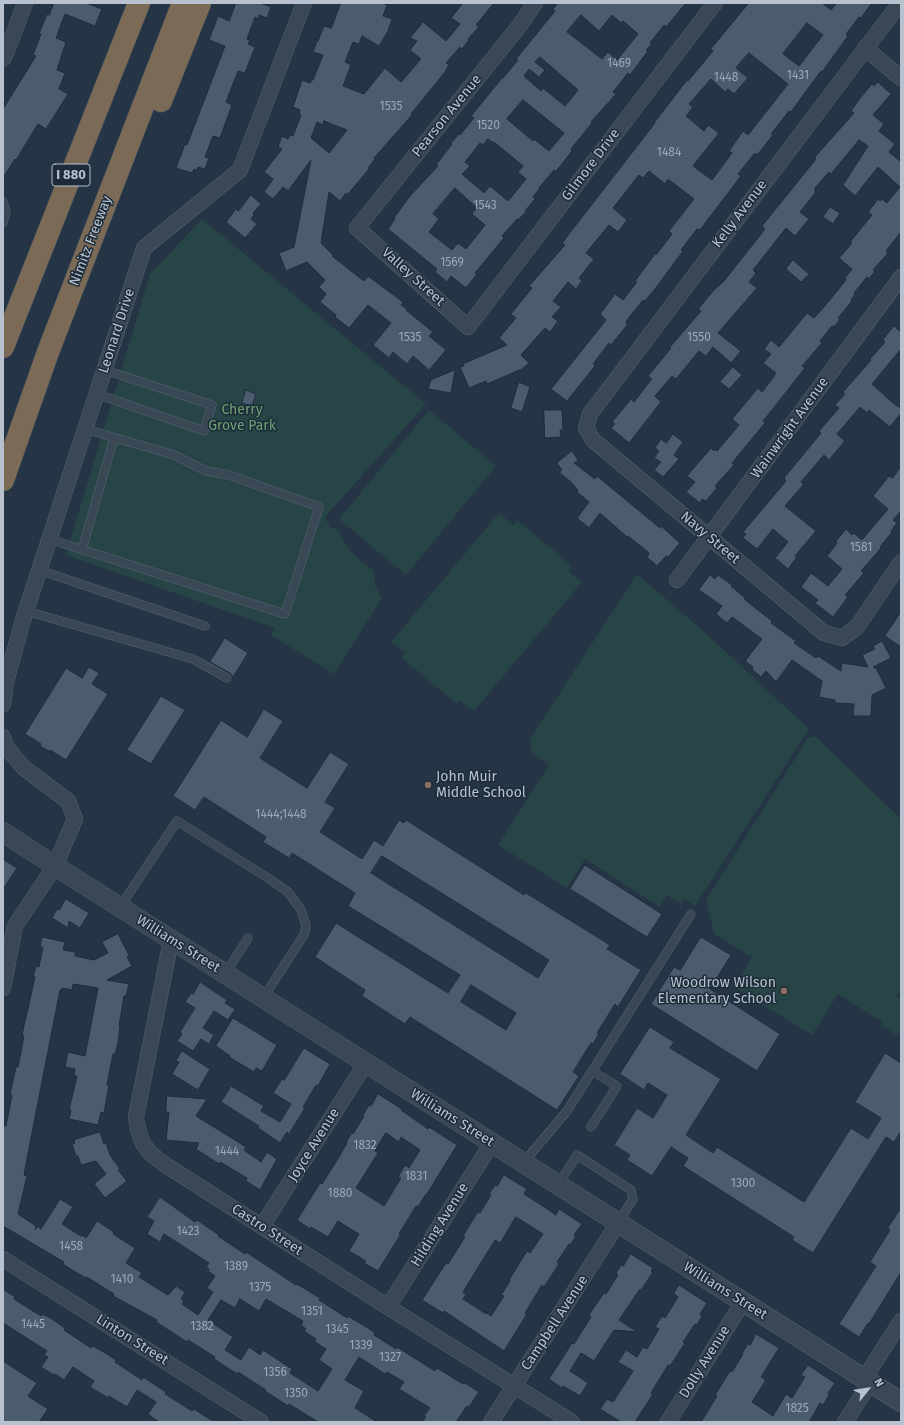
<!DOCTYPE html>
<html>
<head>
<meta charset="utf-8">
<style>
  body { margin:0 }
  #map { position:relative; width:904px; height:1425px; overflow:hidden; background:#253545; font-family:"Fira Sans",sans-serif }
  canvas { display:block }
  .frame { position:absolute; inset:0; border:4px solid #b7c2ce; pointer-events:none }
  .north { position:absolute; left:848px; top:1369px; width:40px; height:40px; -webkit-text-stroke:3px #1e2c3a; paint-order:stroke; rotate:60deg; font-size:11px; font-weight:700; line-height:16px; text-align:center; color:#b7c2ce }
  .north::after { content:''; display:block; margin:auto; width:14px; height:18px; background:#b7c2ce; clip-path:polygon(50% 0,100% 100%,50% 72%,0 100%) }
</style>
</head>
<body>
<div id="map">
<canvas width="904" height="1425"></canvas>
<div class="frame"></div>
<div class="north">N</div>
</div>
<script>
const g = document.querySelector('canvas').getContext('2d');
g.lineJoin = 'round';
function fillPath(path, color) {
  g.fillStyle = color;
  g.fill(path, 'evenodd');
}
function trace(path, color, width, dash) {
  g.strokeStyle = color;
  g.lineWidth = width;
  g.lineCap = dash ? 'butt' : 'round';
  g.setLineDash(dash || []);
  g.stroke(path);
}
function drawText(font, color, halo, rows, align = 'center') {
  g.font = font + ' "Fira Sans",sans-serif';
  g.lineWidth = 3;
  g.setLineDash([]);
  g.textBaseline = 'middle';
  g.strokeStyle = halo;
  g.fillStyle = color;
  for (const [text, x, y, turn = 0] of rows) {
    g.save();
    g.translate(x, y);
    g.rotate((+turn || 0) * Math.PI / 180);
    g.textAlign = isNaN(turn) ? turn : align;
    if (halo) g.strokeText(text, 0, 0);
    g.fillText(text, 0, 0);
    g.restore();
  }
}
fillPath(new Path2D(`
  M 202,219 L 426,404 L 325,517 L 330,528 L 338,529 C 347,549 356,559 374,570 L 375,586 L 382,598 L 334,674 L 271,635 L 275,628 L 66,555 L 150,274 Z
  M 429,410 L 496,466 L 406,575 L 339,519 Z
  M 499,513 L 513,525 L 517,520 L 572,566 L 568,571 L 582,582 L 474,711 L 460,700 L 457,704 L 402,658 L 405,653 L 391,642 Z
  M 637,574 L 711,638 L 809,729 L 695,906 L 685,899 L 681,904 L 667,895 L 660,907 L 585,859 L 567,888 L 498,845 L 549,765 L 531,752 L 530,739 Z
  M 815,736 L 901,819 L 901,988 L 896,996 L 901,999 L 901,1029 L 897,1035 L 881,1025 L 882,1022 L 838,994 L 812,1035 L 734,987 L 752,957 L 714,934 L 706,900 L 808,738 Z`), '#274546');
const building = new Path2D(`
  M 54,3 L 86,3 L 102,9 L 95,26 L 65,14 L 56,38 L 66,42 L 57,70 L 65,73 L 59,89 L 68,94 L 46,129 L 38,124 L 16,160 L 15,159 L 3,178 L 3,109 L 36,56 L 33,55 L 41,34 L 39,34 L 47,14 L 49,15 Z
  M 236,3 L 260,3 L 271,7 L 267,18 L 259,15 L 258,19 L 255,17 L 247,39 L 250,40 L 248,44 L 255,47 L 245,73 L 238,71 L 226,102 L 232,105 L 220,138 L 213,136 L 205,157 L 209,158 L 205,169 L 198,167 L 197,170 L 194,169 L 192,173 L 176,168 L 185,144 L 187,145 L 225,46 L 209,40 L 218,16 L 229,21 Z
  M 341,3 L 382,3 L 387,5 L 383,16 L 392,19 L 388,31 L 379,46 L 362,36 L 359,44 L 353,42 L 345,62 L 351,65 L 343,86 L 364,94 L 385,68 L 401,82 L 421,59 L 410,50 L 417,41 L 410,38 L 423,22 L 446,41 L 460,24 L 451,18 L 463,3 L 494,3 L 476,25 L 479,27 L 468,39 L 469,40 L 462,49 L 460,47 L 446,63 L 449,65 L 445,72 L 411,114 L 412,115 L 374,158 L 375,159 L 368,168 L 369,169 L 348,194 L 346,193 L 340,201 L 329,192 L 321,243 L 333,255 L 332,256 L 364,281 L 368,276 L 403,302 L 401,305 L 407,309 L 406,310 L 433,332 L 429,336 L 446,350 L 429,370 L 413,356 L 407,364 L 393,352 L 389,358 L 373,345 L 391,323 L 368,305 L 349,328 L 335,317 L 336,315 L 320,302 L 326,294 L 319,287 L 325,280 L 307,262 L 286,271 L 279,253 L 294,247 L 311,160 L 288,191 L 283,187 L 273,199 L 264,192 L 273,179 L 264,172 L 282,149 L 278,147 L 282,136 L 288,139 L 290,135 L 293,136 L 301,115 L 299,114 L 300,110 L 293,107 L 302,80 L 310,83 L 312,80 L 313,80 L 323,55 L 313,52 L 317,41 L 318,41 L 324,26 L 331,28 ZM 324,121 L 347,130 L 329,153 L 311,138 L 317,122 L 323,125 Z
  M 558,3 L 686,3 L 666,27 L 664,25 L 650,43 L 652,44 L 646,50 L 648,51 L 630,75 L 628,73 L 613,92 L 616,94 L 591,122 L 592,123 L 571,149 L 572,151 L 562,164 L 555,172 L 554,170 L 539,188 L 540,188 L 533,197 L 535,199 L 525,211 L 526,212 L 518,220 L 517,219 L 502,236 L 504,238 L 475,273 L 477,274 L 466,288 L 451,276 L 447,282 L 435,272 L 437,269 L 388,229 L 395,219 L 394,218 L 410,196 L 438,166 L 436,165 L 452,144 L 451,143 L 459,134 L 460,135 L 474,118 L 471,116 L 502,78 L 503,78 L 518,60 L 516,59 L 547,21 L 555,11 L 553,10 ZM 581,15 L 599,31 L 612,15 L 621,23 L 623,21 L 638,34 L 617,60 L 608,52 L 602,59 L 567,32 ZM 540,57 L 578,90 L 565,106 L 543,88 L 541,91 L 524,76 L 529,69 L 539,77 L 545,70 L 535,62 ZM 523,100 L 564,133 L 549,151 L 534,139 L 533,141 L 507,119 ZM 488,139 L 494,143 L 494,142 L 523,166 L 518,172 L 526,179 L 508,201 L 490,186 L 484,193 L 462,174 L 470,166 L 465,162 L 480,143 L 483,145 ZM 455,188 L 477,208 L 472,214 L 485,225 L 466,249 L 458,243 L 452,250 L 429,232 L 439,219 L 433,214 Z
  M 749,3 L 822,3 L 831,10 L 837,3 L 872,3 L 861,18 L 859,17 L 846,34 L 848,36 L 822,72 L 821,71 L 791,112 L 789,111 L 771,134 L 773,135 L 758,154 L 754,154 L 738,174 L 741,176 L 706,222 L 700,230 L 697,229 L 681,250 L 683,251 L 655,289 L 645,301 L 643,300 L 627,320 L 626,323 L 628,324 L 611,345 L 609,343 L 593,364 L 595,366 L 567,401 L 551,389 L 606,320 L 600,314 L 615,294 L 623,300 L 637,282 L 635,281 L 655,254 L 656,255 L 672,234 L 669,231 L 694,199 L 668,179 L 665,184 L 649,171 L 643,178 L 639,175 L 613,208 L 627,220 L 618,232 L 609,225 L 586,253 L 594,259 L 579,278 L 582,281 L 576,289 L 568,282 L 553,301 L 561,307 L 552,317 L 558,321 L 550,332 L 545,328 L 521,355 L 529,363 L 522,369 L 487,384 L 486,381 L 469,388 L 460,367 L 464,366 L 463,364 L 465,363 L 507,345 L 499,338 L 516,318 L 511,314 L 532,288 L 529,286 L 565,245 L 562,243 L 655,123 L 654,123 L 687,80 L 688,81 L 713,51 L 711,49 ZM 807,23 L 823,35 L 799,66 L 783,54 ZM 749,53 L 788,84 L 748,135 L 743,131 L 729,151 L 732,153 L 712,180 L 693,166 L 719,133 L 708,125 L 704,131 L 686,116 L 693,107 L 689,104 L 711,79 L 725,92 L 728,89 L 734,94 L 748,78 L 736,68 Z
  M 878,82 L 891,94 L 873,115 L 884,124 L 879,131 L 895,144 L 889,152 L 901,162 L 901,232 L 886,251 L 888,253 L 873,270 L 875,271 L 869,279 L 867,277 L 854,293 L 855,294 L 851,300 L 852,301 L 838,318 L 840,319 L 834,327 L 832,326 L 820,341 L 822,343 L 802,366 L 805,368 L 768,415 L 763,421 L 765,423 L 732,463 L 734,465 L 715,486 L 717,488 L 706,501 L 702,499 L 700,503 L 686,492 L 695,482 L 687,476 L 711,448 L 714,451 L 715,449 L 717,451 L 739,425 L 732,419 L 758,388 L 762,392 L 775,375 L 774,375 L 776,373 L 763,363 L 771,354 L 764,349 L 771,340 L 779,347 L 807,313 L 814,318 L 824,307 L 846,280 L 845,278 L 852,269 L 839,258 L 852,243 L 850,242 L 872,215 L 868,212 L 878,199 L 880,201 L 882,199 L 887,203 L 900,187 L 878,167 L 855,196 L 843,185 L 868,146 L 859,140 L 831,174 L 829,172 L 815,188 L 815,193 L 800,212 L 809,219 L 795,236 L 786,228 L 753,270 L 756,273 L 749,282 L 757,288 L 718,333 L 741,351 L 731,363 L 713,347 L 706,356 L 699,351 L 676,379 L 672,376 L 655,396 L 661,402 L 629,443 L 611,428 L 615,424 L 612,422 L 631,399 L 634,402 L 647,385 L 652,379 L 648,376 L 671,348 L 670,347 L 701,311 L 698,309 L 714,290 L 724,281 L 765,229 L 762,226 L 816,159 L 814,158 L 854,113 L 851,111 L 861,97 L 872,84 L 874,86 Z
  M 251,195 L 261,204 L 253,213 L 254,215 L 251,219 L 257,224 L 245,238 L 226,222 L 236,209 L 238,211 Z
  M 830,207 L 840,213 L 833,224 L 823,217 Z
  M 793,260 L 809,274 L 801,282 L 786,269 Z
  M 894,326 L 901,332 L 901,349 L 872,384 L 894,404 L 901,408 L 901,413 L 890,427 L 869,410 L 867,413 L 860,407 L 837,434 L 845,441 L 829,460 L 824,455 L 801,482 L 804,484 L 785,506 L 816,531 L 795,556 L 797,557 L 788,569 L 775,558 L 788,542 L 773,529 L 757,549 L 743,538 L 746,534 L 743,532 L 786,481 L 784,478 L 821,433 L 819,431 L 839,408 L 835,405 L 845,394 L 843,392 L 871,360 L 870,359 L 885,342 L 883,340 Z
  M 733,367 L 742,375 L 729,389 L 720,382 Z
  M 455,370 L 451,393 L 428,389 L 431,380 Z
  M 519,382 L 530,387 L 522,412 L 511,408 Z
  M 246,390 L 256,394 L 252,406 L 242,403 Z
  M 544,410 L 562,410 L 563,430 L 560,430 L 561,437 L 545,438 Z
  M 673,434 L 683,442 L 674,455 L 679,459 L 663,477 L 654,470 L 661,462 L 654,458 L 659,451 L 655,448 L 661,439 L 666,443 Z
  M 572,451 L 578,460 L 574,463 L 595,479 L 597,476 L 660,528 L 661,526 L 680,543 L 668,557 L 666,556 L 657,566 L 647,557 L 649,554 L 648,552 L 628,536 L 627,537 L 600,513 L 589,528 L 577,518 L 589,502 L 577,492 L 578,490 L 571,482 L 559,472 L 562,470 L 557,463 Z
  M 901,467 L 901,511 L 893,520 L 897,523 L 891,531 L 892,532 L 880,547 L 881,548 L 861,571 L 864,573 L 845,595 L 848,597 L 833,617 L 815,603 L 818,600 L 801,587 L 811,573 L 828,586 L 842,569 L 827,556 L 837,543 L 836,541 L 846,529 L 852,535 L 854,533 L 862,540 L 888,509 L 873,496 L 889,476 L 892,478 Z
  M 710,575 L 715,579 L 718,575 L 732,585 L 731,586 L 745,598 L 744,599 L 772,621 L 771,623 L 796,641 L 794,643 L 816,658 L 818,656 L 841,671 L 842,663 L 868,667 L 862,655 L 875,649 L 873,646 L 882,641 L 891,658 L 873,667 L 876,668 L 886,688 L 872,695 L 871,716 L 853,716 L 854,704 L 835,703 L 835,700 L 819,697 L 822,681 L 792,660 L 776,682 L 766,671 L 761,677 L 752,669 L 753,667 L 745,661 L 762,639 L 732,617 L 727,623 L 716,614 L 722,606 L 699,590 Z
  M 901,612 L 901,647 L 885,636 Z
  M 225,638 L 248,653 L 233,677 L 230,673 L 210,662 Z
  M 89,667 L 99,673 L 92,684 L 108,694 L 66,760 L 50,750 L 49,751 L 40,746 L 41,744 L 25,734 L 66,668 L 82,678 Z
  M 161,696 L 185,710 L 151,764 L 127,750 Z
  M 264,709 L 283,721 L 260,758 L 307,788 L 330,752 L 349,764 L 325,802 L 335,808 L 320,832 L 362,859 L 374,840 L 383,846 L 399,820 L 404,823 L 406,820 L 521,893 L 524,895 L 526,893 L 610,945 L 607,949 L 641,970 L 618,1007 L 615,1004 L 597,1033 L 599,1034 L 593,1044 L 591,1043 L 573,1072 L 579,1076 L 557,1110 L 410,1017 L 405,1024 L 362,996 L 365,990 L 315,957 L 336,923 L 448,993 L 460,975 L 348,906 L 355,893 L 292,853 L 289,858 L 263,842 L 266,837 L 204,797 L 195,810 L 173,796 L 221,720 L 247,737 ZM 382,856 L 549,960 L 538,978 L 371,873 ZM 471,985 L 516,1013 L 506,1030 L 461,1002 Z
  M 3,859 L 17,868 L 3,889 Z
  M 585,865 L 662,914 L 647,937 L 570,889 Z
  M 66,899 L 89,913 L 80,928 L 69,921 L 68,928 L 52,918 L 57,909 L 59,910 Z
  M 118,934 L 129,955 L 127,957 L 132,966 L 107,980 L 129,984 L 126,996 L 124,996 L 119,1026 L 120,1027 L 118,1043 L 115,1054 L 113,1054 L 107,1085 L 109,1085 L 104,1113 L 101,1112 L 98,1125 L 69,1119 L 71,1110 L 69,1110 L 77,1076 L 74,1076 L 75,1069 L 65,1067 L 68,1052 L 85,1056 L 98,988 L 73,984 L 72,990 L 62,988 L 62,990 L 60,990 L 29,1148 L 24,1175 L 27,1176 L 18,1214 L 36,1226 L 35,1230 L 37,1226 L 41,1229 L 60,1199 L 73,1207 L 62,1224 L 81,1236 L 82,1235 L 86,1238 L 97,1221 L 114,1232 L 113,1234 L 135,1248 L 126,1263 L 142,1273 L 139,1277 L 168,1295 L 176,1286 L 185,1292 L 181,1299 L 184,1301 L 182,1304 L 198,1315 L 213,1292 L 207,1288 L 215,1276 L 208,1271 L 209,1269 L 206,1267 L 209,1263 L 164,1234 L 160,1242 L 147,1234 L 154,1221 L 147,1217 L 160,1197 L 195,1222 L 197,1220 L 219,1235 L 218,1236 L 245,1254 L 246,1252 L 296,1285 L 297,1284 L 320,1298 L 319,1300 L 347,1318 L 348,1316 L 371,1330 L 375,1333 L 374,1335 L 396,1349 L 397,1347 L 435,1371 L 437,1368 L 463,1384 L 465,1383 L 479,1392 L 469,1407 L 467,1406 L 456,1422 L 422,1422 L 426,1417 L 424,1416 L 430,1408 L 399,1389 L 404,1382 L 387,1372 L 385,1374 L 359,1357 L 345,1380 L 364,1391 L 355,1408 L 377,1422 L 318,1422 L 289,1404 L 288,1406 L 265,1391 L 266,1390 L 238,1372 L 237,1374 L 214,1359 L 215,1357 L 188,1340 L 187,1342 L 156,1322 L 157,1320 L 113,1296 L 114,1294 L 87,1277 L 86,1278 L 72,1270 L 63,1264 L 64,1262 L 3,1226 L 3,1132 L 4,1126 L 6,1126 L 12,1095 L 10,1094 L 16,1067 L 18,1067 L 24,1036 L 22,1035 L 35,977 L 33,977 L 36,966 L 39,967 L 43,947 L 40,947 L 42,937 L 65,942 L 63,950 L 75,952 L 75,956 L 94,960 L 108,953 L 102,942 ZM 240,1299 L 259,1311 L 266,1299 L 303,1321 L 301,1325 L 306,1329 L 304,1331 L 316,1339 L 315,1342 L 326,1349 L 319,1360 L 332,1369 L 318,1391 L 290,1373 L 292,1369 L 263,1350 L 260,1355 L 249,1347 L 241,1360 L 225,1350 L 233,1337 L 208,1320 L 221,1300 L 235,1308 Z
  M 701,937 L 731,955 L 710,989 L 780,1034 L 757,1071 L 651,1004 L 674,967 L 680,970 Z
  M 200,982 L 227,1000 L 225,1003 L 235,1009 L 228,1020 L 214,1011 L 203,1028 L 214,1035 L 209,1044 L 201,1039 L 193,1051 L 177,1041 L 182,1034 L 180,1032 L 195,1008 L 185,1002 L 191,993 L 193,994 Z
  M 233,1018 L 277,1045 L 262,1071 L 256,1068 L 254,1072 L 229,1057 L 230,1056 L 216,1046 Z
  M 650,1027 L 674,1042 L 670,1048 L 721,1079 L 686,1135 L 713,1153 L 717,1147 L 804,1202 L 851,1128 L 868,1139 L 881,1118 L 855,1102 L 885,1053 L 901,1063 L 901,1131 L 894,1142 L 886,1137 L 813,1253 L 792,1240 L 794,1237 L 683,1166 L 688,1158 L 671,1147 L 652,1176 L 627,1160 L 630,1155 L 614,1145 L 637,1108 L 653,1118 L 667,1095 L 648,1083 L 644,1090 L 620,1074 Z
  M 304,1048 L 330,1064 L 318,1086 L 316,1085 L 303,1107 L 305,1108 L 289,1134 L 287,1132 L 280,1143 L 258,1128 L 259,1126 L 221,1102 L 231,1086 L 264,1106 L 261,1111 L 280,1122 L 291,1104 L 273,1093 L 282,1079 L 284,1080 Z
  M 182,1051 L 210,1069 L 198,1090 L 172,1074 L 179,1062 L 176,1061 Z
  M 378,1094 L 402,1109 L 401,1110 L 428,1129 L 429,1127 L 457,1145 L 427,1194 L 426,1194 L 418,1207 L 416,1206 L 399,1234 L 401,1234 L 378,1271 L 364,1263 L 366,1261 L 349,1251 L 359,1234 L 338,1221 L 328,1237 L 311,1227 L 310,1229 L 297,1220 L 320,1183 L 322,1184 L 339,1157 L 347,1143 L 346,1142 L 352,1133 L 353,1134 L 364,1116 L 363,1115 L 369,1105 L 371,1106 ZM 386,1133 L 399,1142 L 401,1137 L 420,1150 L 409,1168 L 405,1165 L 398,1177 L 401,1178 L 384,1206 L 356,1188 L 378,1153 L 375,1151 Z
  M 167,1096 L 207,1099 L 196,1116 L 246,1147 L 244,1150 L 261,1162 L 267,1152 L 277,1159 L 260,1190 L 246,1181 L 247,1178 L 220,1162 L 219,1164 L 196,1149 L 199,1143 L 166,1140 L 169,1112 L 166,1112 Z
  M 100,1132 L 104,1144 L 106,1143 L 110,1155 L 120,1169 L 118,1170 L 127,1181 L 105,1198 L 94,1184 L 106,1174 L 96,1161 L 81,1165 L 78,1156 L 76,1156 L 72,1144 L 75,1143 L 74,1140 Z
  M 504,1175 L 527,1189 L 524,1194 L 541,1205 L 556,1215 L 559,1209 L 582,1224 L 574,1235 L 576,1236 L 570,1245 L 569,1244 L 557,1262 L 559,1264 L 544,1287 L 542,1285 L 525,1313 L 527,1314 L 504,1351 L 444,1311 L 443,1313 L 422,1300 L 446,1263 L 448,1264 L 465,1237 L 463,1236 L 472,1221 L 478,1212 L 480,1213 L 491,1195 L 489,1194 L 495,1185 L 497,1186 ZM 516,1217 L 543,1234 L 530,1253 L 527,1251 L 509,1280 L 510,1281 L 501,1295 L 504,1296 L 491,1316 L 487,1313 L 486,1314 L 463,1299 L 466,1294 L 463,1292 L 495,1240 L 500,1243 Z
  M 901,1208 L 901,1272 L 869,1324 L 868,1323 L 859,1337 L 839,1324 L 876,1266 L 870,1262 L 890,1230 L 888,1228 Z
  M 631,1254 L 653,1268 L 651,1271 L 653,1272 L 641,1290 L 640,1289 L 619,1320 L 637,1332 L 614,1330 L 594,1361 L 581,1353 L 570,1371 L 588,1383 L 580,1396 L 563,1386 L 562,1388 L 549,1379 L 572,1343 L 574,1344 L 591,1317 L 589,1315 L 597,1303 L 604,1293 L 606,1294 L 618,1275 L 616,1273 L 622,1264 L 623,1266 Z
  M 679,1285 L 707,1303 L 700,1314 L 702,1316 L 697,1325 L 695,1324 L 683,1342 L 685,1343 L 670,1366 L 668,1365 L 651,1393 L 653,1394 L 635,1422 L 621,1422 L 600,1409 L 607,1399 L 613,1402 L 633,1371 L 618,1362 L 626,1350 L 637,1357 L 643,1347 L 647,1349 L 659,1329 L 655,1327 L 662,1316 L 665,1318 L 678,1297 L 674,1294 Z
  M 3,1289 L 15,1297 L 14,1299 L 41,1316 L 42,1314 L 52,1319 L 65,1328 L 64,1330 L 91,1348 L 93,1346 L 107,1354 L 116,1360 L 115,1362 L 142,1380 L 143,1377 L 166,1392 L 165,1394 L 192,1411 L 194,1409 L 214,1422 L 159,1422 L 148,1414 L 156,1402 L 137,1390 L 127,1407 L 109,1396 L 108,1398 L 90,1387 L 94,1381 L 73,1367 L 64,1380 L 55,1374 L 54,1375 L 41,1367 L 48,1357 L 44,1355 L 47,1351 L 3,1323 Z
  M 756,1334 L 779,1348 L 761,1377 L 766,1380 L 752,1402 L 773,1416 L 786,1394 L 792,1398 L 805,1377 L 801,1375 L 808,1365 L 835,1383 L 828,1393 L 829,1395 L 823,1405 L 820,1403 L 809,1422 L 701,1422 L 717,1396 L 715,1395 L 730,1371 L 732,1372 L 743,1354 L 742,1353 L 748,1344 L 750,1345 Z
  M 3,1361 L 37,1383 L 28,1396 L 48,1409 L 39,1422 L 3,1422 Z`);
fillPath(building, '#4b5c6f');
trace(building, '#202e3c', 1);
const service = new Path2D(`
  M 3,202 L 6,212 L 3,223
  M 97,394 L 204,431 L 212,405 L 105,370
  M 49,539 L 285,614 L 319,507 L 229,475 L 206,471 L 174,455 L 85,429
  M 82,550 L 114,438
  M 39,570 L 205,626
  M 26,611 L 193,659 L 227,678
  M 120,907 L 177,821 L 268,878 L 288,892 L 301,910 L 306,925 L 304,935 L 263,998
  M 225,974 L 248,938
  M 591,1127 L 617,1086 L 592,1071
  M 523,1163 L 567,1111 L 691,914
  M 558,1185 L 577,1155 L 631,1190 L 633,1199 L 618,1223`);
const minor = new Path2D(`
  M 535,3 L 520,25 L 357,228 L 468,327 L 715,3
  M 900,3 L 590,414 L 586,428 L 593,440 L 824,633 L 842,638 L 857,627 L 901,562
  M 865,48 L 901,78
  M 3,59 L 7,51 L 25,3
  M 677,580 L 901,277
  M 3,704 L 6,682 L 23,620 L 144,248 L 240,170 L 304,3
  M 3,737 L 6,747 L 24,768 L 68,801 L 75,819 L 55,866 L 15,926 L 3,988
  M 171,940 L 136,1117 C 139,1141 144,1150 164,1164 L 388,1307 L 572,1422
  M 262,1226 L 366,1063
  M 3,1259 L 261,1422
  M 388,1307 L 492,1143
  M 864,1379 L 901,1321
  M 491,1422 L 618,1223
  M 668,1422 L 743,1302
  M 845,1422 L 870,1383`);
const tertiary = new Path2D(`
  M 3,832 L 55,866 L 901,1402`);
const motorway = new Path2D(`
  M 161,101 L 200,3
  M 3,347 L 139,3
  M 3,480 L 48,352 L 183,3`);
trace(service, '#586572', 9);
trace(minor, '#586572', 16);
trace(tertiary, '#586572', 20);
trace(motorway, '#44525f', 23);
trace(service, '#3a4754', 8);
trace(minor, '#3a4754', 15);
trace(tertiary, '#3a4754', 19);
trace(motorway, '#7b6a56', 22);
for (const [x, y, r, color] of [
  [428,785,4,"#8d6e63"],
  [784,991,4,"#8d6e63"]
]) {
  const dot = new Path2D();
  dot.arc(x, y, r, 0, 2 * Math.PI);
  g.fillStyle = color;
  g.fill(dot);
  trace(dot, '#1e2c3a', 1.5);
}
drawText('12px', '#9ca8b6', null, [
  ["1469",619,64],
  ["1431",798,76],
  ["1448",726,78],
  ["1535",391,107],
  ["1520",488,126],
  ["1484",669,153],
  ["1543",485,206],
  ["1569",452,263],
  ["1535",410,338],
  ["1550",699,338],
  ["1581",861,548],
  ["1444;1448",281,815],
  ["1832",365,1146],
  ["1444",227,1152],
  ["1831",416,1177],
  ["1300",743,1184],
  ["1880",340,1194],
  ["1423",188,1232],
  ["1458",71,1247],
  ["1389",236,1267],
  ["1410",122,1280],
  ["1375",260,1288],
  ["1351",312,1312],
  ["1445",33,1325],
  ["1382",202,1327],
  ["1345",337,1330],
  ["1339",361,1346],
  ["1327",390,1358],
  ["1356",275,1373],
  ["1350",296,1394],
  ["1825",797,1409]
]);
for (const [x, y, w] of [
  [71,175,38]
]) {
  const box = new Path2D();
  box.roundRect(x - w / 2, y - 11, w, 22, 3);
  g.fillStyle = '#1e2c3a';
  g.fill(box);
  trace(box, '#b7c2ce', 1);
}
drawText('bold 13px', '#b7c2ce', null, [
  ["I 880",71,175]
]);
drawText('14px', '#b7c2ce', '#1e2c3a', [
  ["Pearson Avenue",447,116,-51],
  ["Gilmore Drive",591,165,-53],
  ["Kelly Avenue",740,214,-53],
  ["Nimitz Freeway",91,241,-69],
  ["Valley Street",413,277,42],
  ["Leonard Drive",117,331,-72],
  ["Wainwright Avenue",790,428,-54],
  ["Navy Street",710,538,40],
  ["Williams Street",178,944,32],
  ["Williams Street",452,1118,32],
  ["Joyce Avenue",314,1145,-58],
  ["Hilding Avenue",440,1225,-58],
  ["Castro Street",267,1230,33],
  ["Williams Street",725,1291,32],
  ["Campbell Avenue",555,1323,-57],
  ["Linton Street",132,1340,32],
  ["Dolly Avenue",705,1362,-58]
]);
drawText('14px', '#6ca174', '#1e2c3a', [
  ["Cherry",242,410],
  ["Grove Park",242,426]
]);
drawText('14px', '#b7c2ce', '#1e2c3a', [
  ["John Muir",436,777],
  ["Middle School",436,793],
  ["Woodrow Wilson",776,983,"right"],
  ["Elementary School",776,999,"right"]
], 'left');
</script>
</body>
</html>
